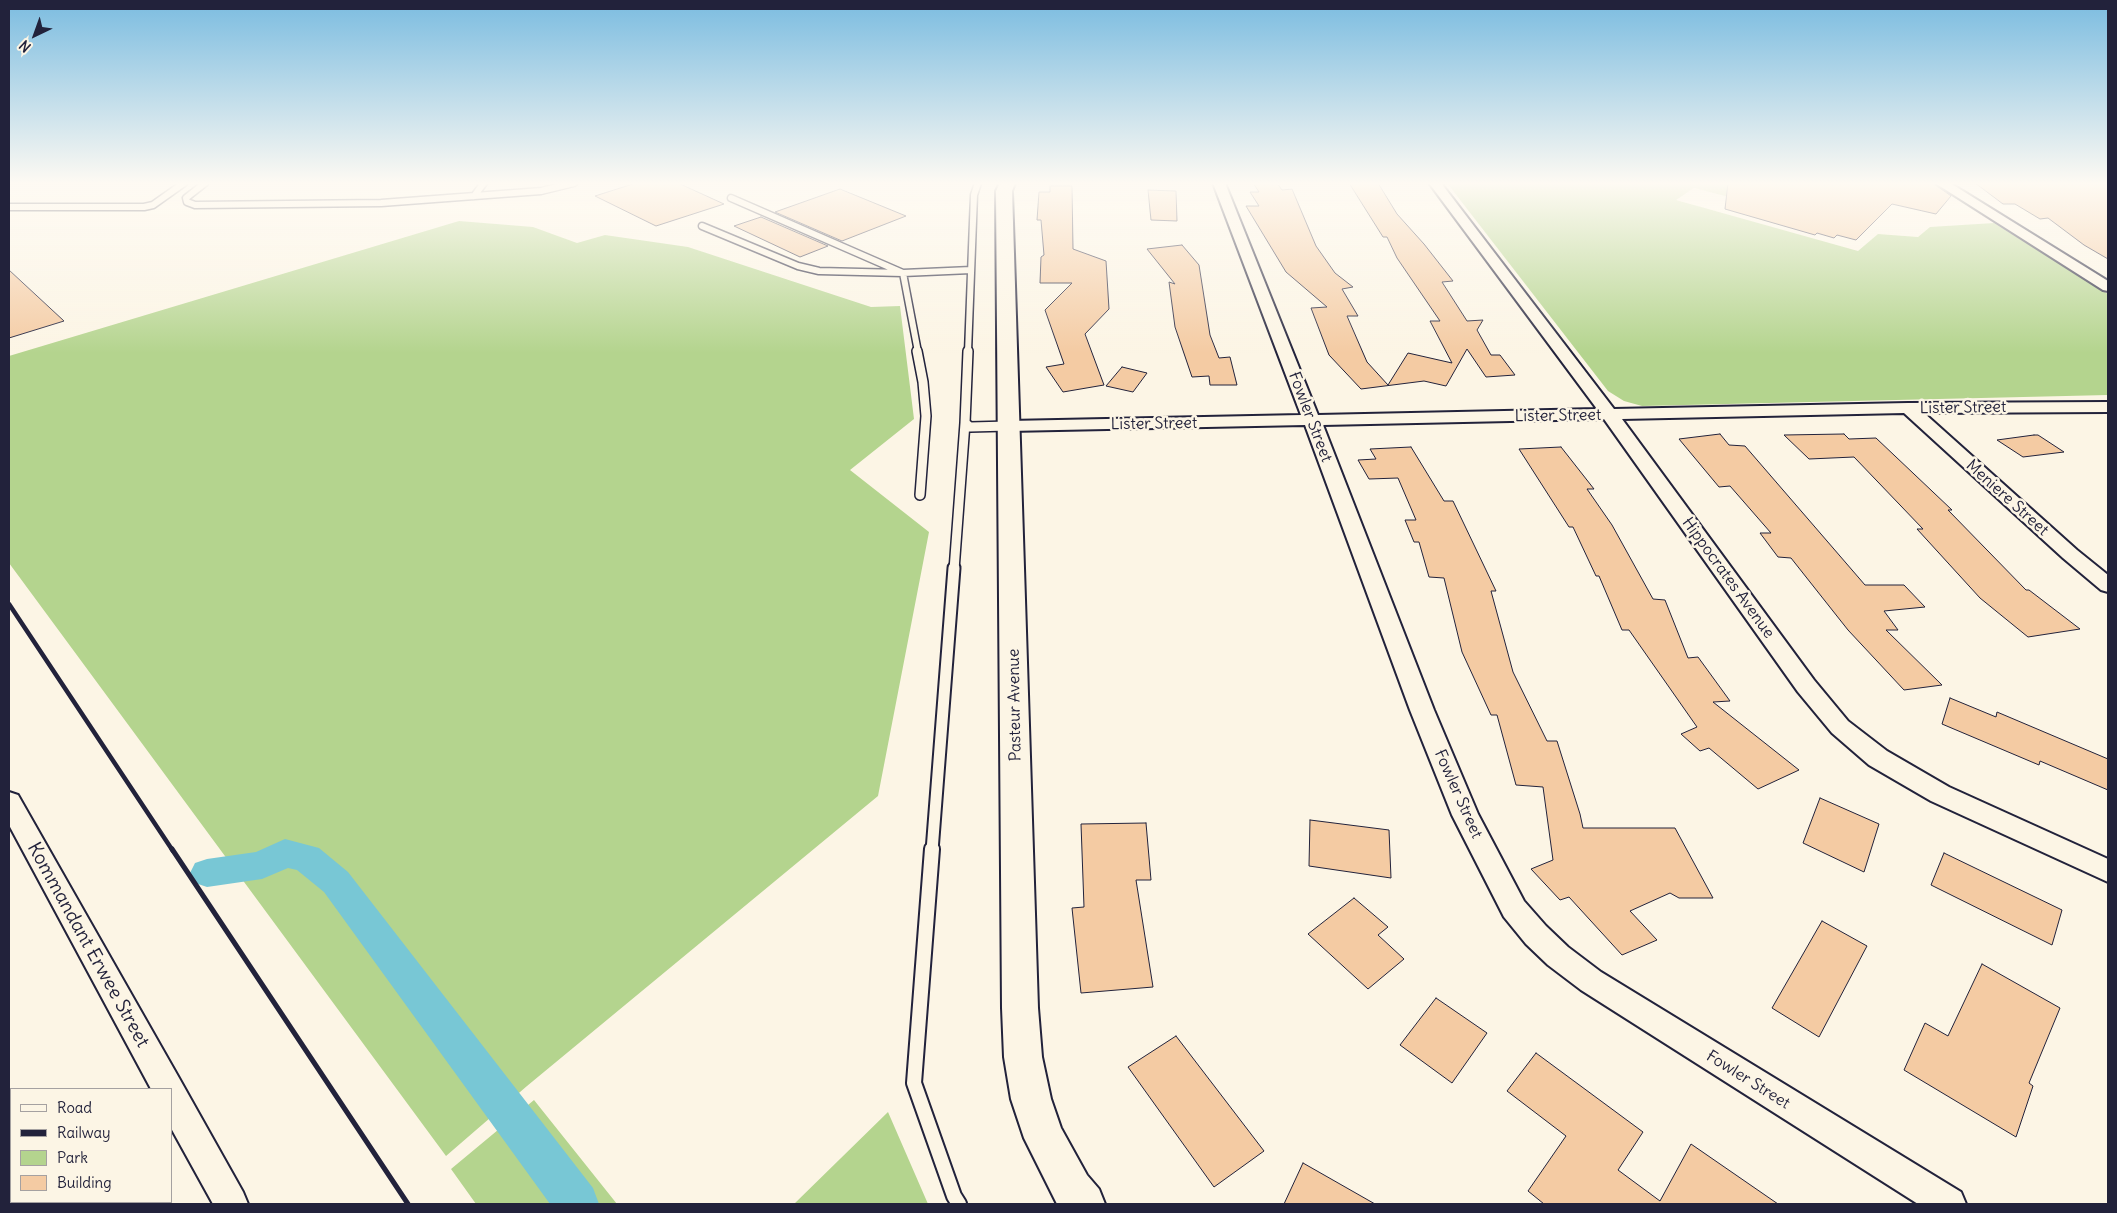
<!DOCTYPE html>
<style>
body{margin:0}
#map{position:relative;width:2117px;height:1213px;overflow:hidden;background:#fcf5e5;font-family:Delius,sans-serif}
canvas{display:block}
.frame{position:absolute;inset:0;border:10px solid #22223b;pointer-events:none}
.legend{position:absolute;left:10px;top:1088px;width:162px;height:115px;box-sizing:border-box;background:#fcf5e5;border:1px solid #a5a1a1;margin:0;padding:6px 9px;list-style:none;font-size:15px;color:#22223b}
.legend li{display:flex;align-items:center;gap:10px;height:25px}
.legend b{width:25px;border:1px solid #a5a1a1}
.north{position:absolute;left:10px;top:10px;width:50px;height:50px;-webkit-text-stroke:4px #fcf5e5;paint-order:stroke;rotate:222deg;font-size:14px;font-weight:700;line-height:20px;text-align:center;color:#22223b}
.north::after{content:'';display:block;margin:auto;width:18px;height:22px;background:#22223b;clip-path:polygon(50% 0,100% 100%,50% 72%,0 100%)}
</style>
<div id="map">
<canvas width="2117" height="1213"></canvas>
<div class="frame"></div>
<ul class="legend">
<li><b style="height:6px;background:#fcf5e5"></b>Road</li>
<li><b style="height:6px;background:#22223b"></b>Railway</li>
<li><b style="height:14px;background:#b4d48e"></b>Park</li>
<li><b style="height:14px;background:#f4cba3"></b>Building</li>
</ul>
<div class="north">N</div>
</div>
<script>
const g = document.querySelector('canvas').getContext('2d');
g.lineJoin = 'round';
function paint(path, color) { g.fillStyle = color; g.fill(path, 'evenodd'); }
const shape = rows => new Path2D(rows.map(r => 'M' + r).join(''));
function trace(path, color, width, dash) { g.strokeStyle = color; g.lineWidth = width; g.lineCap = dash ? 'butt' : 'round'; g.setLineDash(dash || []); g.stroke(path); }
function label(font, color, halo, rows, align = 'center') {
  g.font = font + ' Delius,sans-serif'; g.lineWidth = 5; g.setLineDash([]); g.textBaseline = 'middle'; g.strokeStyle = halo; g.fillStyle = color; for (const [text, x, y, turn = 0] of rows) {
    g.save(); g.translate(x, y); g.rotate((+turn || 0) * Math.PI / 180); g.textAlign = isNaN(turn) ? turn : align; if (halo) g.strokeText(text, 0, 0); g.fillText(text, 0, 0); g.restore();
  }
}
const green = shape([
 [1447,183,1753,183,1760,205,1694,188,1676,200,1858,251,1878,234,1918,237,1930,227,1994,223,2108,294,2108,395,1642,406,1624,401,1608,391],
 [459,221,533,227,577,243,605,235,688,247,871,307,900,306,914,419,850,470,929,532,878,796,527,1086,446,1156,9,563,9,356],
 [534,1100,617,1204,476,1204,451,1169],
 [888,1112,928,1204,794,1204]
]);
const canal = shape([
 [285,839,319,848,348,872,593,1188,599,1204,550,1204,324,892,297,870,288,868,262,879,207,887,195,883,190,873,195,863,207,859,256,852,285,839]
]);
const building = shape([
 [636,183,678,183,724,204,656,226,595,196,636,183],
 [1253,183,1277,183,1282,190,1292,189,1316,246,1335,273,1353,287,1342,289,1358,316,1347,316,1367,362,1388,385,1408,353,1452,363,1430,321,1440,321,1397,258,1387,237,1383,237,1349,183,1378,183,1397,214,1424,244,1453,281,1442,282,1467,321,1483,320,1477,330,1491,355,1500,355,1515,375,1486,377,1467,349,1446,386,1424,381,1361,389,1329,355,1311,308,1327,307,1286,272,1246,206,1259,206,1250,192,1259,192,1253,183],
 [1728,183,1933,183,1951,196,1936,214,1892,204,1856,240,1837,235,1834,238,1817,233,1815,235,1725,209,1728,183],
 [1975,183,2108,183,2108,259,2084,245,2048,218,2040,219,2015,204,2003,204,1975,183],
 [1050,186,1072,186,1073,249,1106,261,1109,309,1085,334,1104,385,1063,392,1046,367,1064,364,1045,310,1072,283,1040,283,1041,257,1044,255,1041,220,1037,220,1039,192,1050,192,1050,186],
 [840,189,906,216,842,241,775,212,840,189],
 [1148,190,1176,191,1177,221,1151,220,1148,190],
 [761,217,828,246,800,257,734,226,761,217],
 [1182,245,1199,265,1210,335,1219,358,1230,357,1237,385,1210,385,1209,376,1192,377,1175,327,1169,282,1175,284,1147,249,1182,245],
 [9,270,64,321,9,338,9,270],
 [1122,367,1147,373,1133,392,1106,386,1122,367],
 [1720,434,1729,445,1745,446,1865,585,1904,585,1925,607,1884,611,1898,630,1886,630,1942,685,1904,690,1848,630,1791,558,1778,557,1760,533,1771,533,1730,486,1719,487,1679,439,1720,434],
 [1844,434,1849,439,1876,438,1952,510,1948,510,2026,590,2029,590,2080,629,2028,637,1980,598,1917,529,1923,529,1854,457,1809,459,1784,435,1844,434],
 [2034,435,2038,435,2064,452,2023,457,1997,440,2034,435],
 [1411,447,1444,501,1453,501,1496,591,1491,591,1513,672,1547,741,1557,741,1580,814,1583,828,1675,828,1713,898,1679,898,1670,893,1630,911,1657,940,1622,955,1569,897,1560,900,1531,869,1553,860,1543,787,1516,785,1497,715,1491,715,1462,652,1444,578,1429,577,1419,542,1414,542,1405,520,1416,520,1398,478,1369,479,1358,460,1376,459,1370,449,1411,447],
 [1561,447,1594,489,1587,489,1612,525,1653,599,1665,600,1688,658,1698,657,1730,701,1713,702,1799,770,1758,789,1709,748,1700,751,1681,734,1697,727,1629,630,1622,630,1599,576,1596,576,1573,527,1569,527,1519,449,1561,447],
 [1950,698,1996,717,1997,712,2108,759,2108,790,2040,761,2039,765,1942,724,1950,698],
 [1820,798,1879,824,1864,872,1803,843,1820,798],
 [1310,820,1389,830,1391,878,1309,866,1310,820],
 [1146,823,1151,880,1136,880,1153,987,1081,993,1072,908,1084,907,1081,824,1146,823],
 [1944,853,2062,910,2052,945,1931,885,1944,853],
 [1354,898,1388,927,1378,935,1404,959,1368,989,1308,934,1354,898],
 [1822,921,1867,946,1819,1037,1772,1008,1822,921],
 [1982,964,2060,1008,2029,1083,2033,1086,2016,1137,1904,1070,1925,1023,1948,1036,1982,964],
 [1436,998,1487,1033,1452,1083,1400,1045,1436,998],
 [1176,1036,1264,1151,1214,1187,1128,1067,1176,1036],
 [1536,1053,1643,1132,1618,1170,1660,1201,1691,1144,1778,1204,1544,1204,1528,1191,1566,1136,1507,1091,1536,1053],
 [1303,1163,1375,1204,1284,1204,1303,1163]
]);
const serviceFar3 = shape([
 [205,183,186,198,187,202,195,205,381,203,541,191,574,183],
 [474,196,484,183],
 [9,207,144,207,153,205,184,183],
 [702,226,798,266,819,271,903,273,731,198],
 [918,352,903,273,971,270],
 [968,352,974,195,978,183]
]);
const serviceFar2 = shape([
 [917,351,923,382,926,416,920,495],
 [968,351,965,423,970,427,1009,426],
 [954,570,965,423]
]);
const serviceFar1 = shape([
 [932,851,954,568]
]);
const service = shape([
 [932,849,914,1083,954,1196,959,1204]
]);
const minor = shape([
 [1213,183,1225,183,1318,415,1597,409,1429,183,1441,183,1614,409,1908,403,2108,402,2108,412,1924,413,2077,550,2108,575,2108,592,2101,590,2063,558,1904,413,1622,419,1814,680,1848,721,1887,751,1949,787,2108,859,2108,882,1931,801,1869,765,1832,733,1798,692,1604,419,1323,425,1434,710,1478,814,1524,901,1546,926,1568,947,1601,972,1961,1192,1966,1204,1918,1204,1581,990,1548,965,1526,944,1504,917,1452,815,1410,710,1305,425,1009,431,1003,430,1000,426,1003,422,1009,421,1301,415,1213,183],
 [1935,183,1950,183,2108,281,2108,291,2103,290,1935,183],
 [9,792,18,795,179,1078,243,1192,248,1204,213,1204,171,1128,171,1089,151,1089,9,825,9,792]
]);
const tertiary = shape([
 [1000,183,1015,183,1012,191,1038,1008,1042,1057,1051,1099,1061,1128,1087,1175,1099,1189,1105,1204,1057,1204,1024,1138,1011,1099,1004,1057,1002,1008,996,191,1000,183]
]);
const railFar1 = shape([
 [9,604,173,851]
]);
const rail = shape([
 [172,849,408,1204]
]);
const streetNames = [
 ["Lister Street",1963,408,-1],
 ["Lister Street",1558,416,-1],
 ["Fowler Street",1310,417,69],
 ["Lister Street",1154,424,-1],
 ["Meniere Street",2007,498,42],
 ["Hippocrates Avenue",1728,578,54],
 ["Pasteur Avenue",1015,705,-91],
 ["Fowler Street",1458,794,66],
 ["Fowler Street",1748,1080,32]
];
const nearStreetnames = [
 ["Kommandant Erwee Street",88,945,61]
];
paint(green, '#b4d48e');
paint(canal, '#78c7d5');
paint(building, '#f4cba3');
trace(building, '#22223b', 1);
trace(serviceFar3, '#22223b', 9);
trace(serviceFar2, '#22223b', 12);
trace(serviceFar1, '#22223b', 15);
trace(service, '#22223b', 18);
trace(minor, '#22223b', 4);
trace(tertiary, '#22223b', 4);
trace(serviceFar3, '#fcf5e5', 6);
trace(serviceFar2, '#fcf5e5', 9);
trace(serviceFar1, '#fcf5e5', 11);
trace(service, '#fcf5e5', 14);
paint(minor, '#fcf5e5');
paint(tertiary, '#fcf5e5');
trace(railFar1, '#22223b', 4.5);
trace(rail, '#22223b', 5);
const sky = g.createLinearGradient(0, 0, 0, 353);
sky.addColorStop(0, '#7bbce0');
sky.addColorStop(0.52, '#fefaf3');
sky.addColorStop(1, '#fefaf300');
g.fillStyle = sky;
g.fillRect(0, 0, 2117, 353);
label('16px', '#22223b', '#fcf5e5', streetNames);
label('19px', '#22223b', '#fcf5e5', nearStreetnames);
</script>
